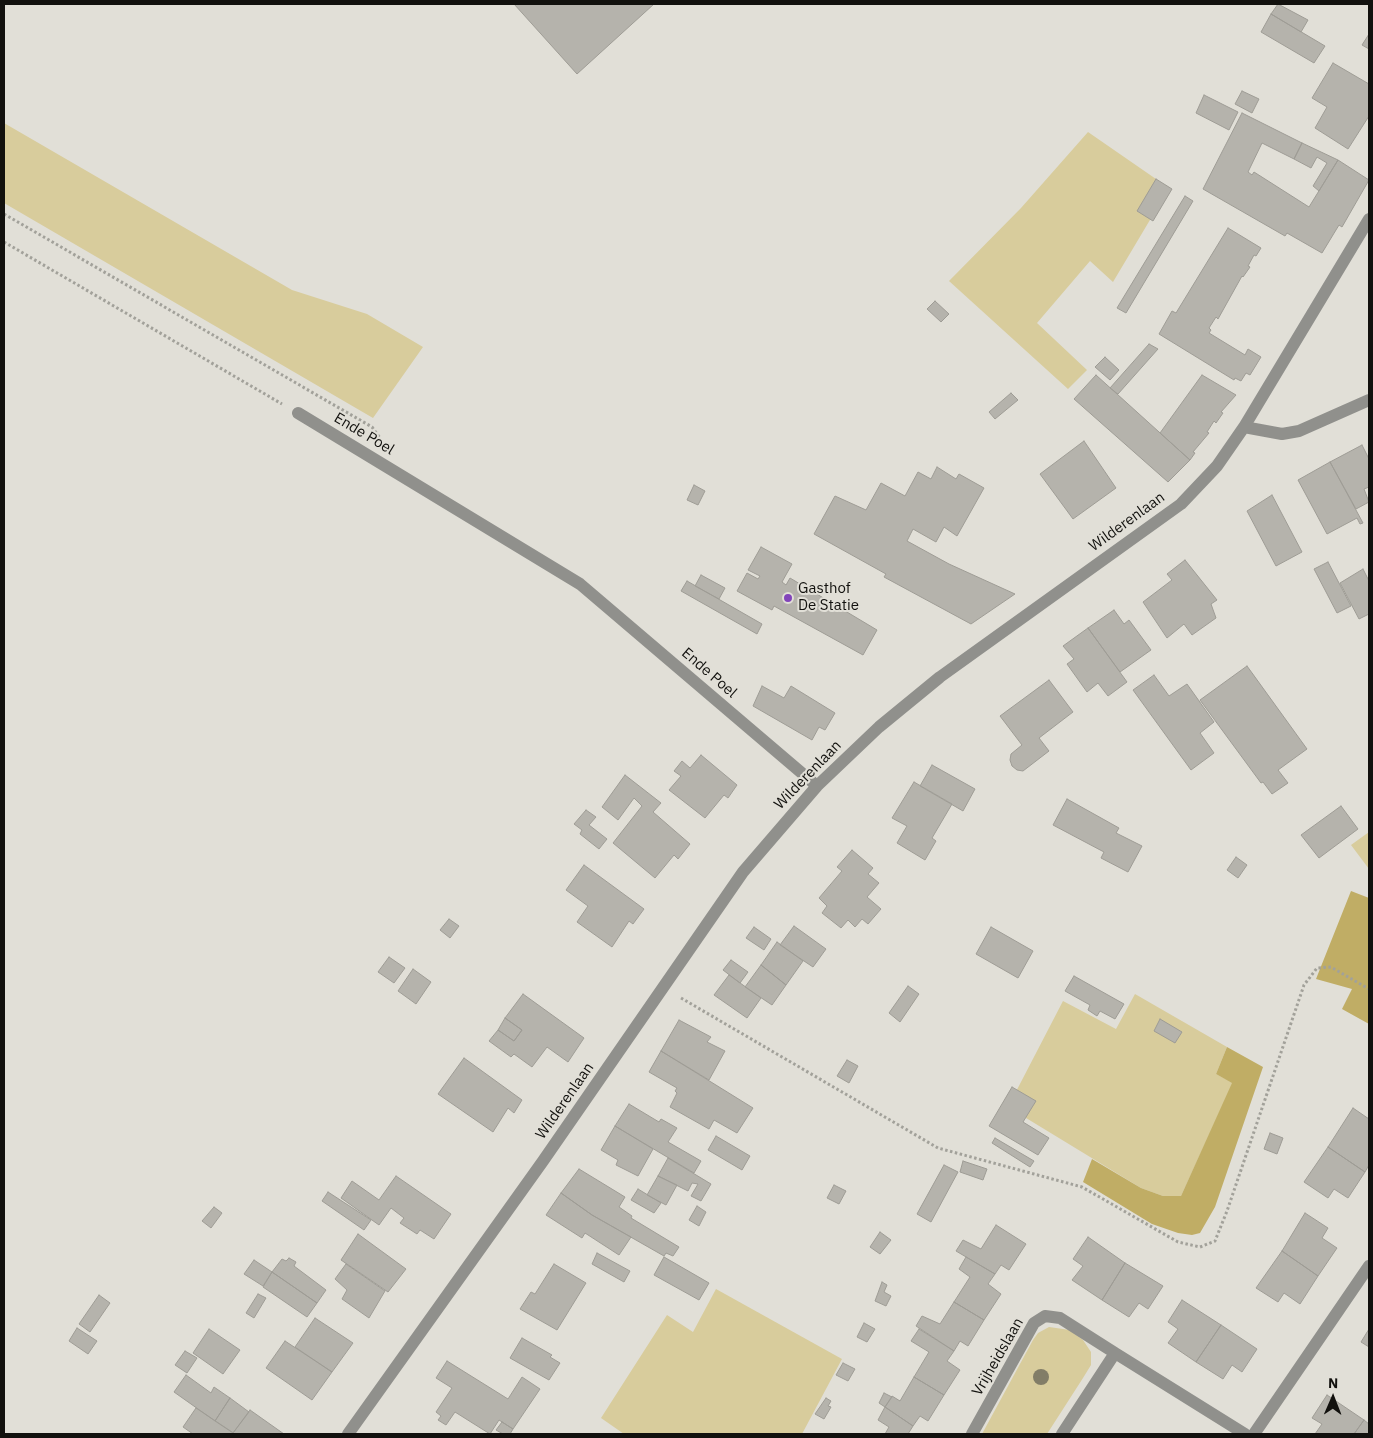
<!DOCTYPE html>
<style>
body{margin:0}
#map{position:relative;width:1373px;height:1438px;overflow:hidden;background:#e1dfd7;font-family:"IBM Plex Sans",sans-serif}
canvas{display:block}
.frame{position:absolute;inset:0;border:5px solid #12110e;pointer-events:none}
.north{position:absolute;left:1308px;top:1373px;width:50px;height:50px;-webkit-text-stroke:4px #e1dfd7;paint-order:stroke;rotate:1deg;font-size:14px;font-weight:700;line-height:20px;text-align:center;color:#12110e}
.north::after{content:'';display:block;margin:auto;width:18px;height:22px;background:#12110e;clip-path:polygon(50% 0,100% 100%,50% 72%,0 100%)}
</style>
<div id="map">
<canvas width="1373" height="1438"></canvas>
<div class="frame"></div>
<div class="north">N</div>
</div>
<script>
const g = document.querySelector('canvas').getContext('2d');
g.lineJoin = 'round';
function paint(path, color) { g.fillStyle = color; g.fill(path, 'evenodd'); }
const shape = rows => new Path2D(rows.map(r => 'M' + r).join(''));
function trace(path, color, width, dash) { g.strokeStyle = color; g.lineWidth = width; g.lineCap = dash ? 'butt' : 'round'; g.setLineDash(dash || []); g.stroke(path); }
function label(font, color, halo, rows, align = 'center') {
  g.font = font + ' "IBM Plex Sans",sans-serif'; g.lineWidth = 4; g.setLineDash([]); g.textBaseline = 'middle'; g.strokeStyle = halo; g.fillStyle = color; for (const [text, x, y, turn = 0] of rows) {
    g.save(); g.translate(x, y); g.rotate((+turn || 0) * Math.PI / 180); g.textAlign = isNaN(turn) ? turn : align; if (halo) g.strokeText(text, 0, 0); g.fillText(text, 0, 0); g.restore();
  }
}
const green = shape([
 [4,123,292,290,367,314,423,347,373,418,4,203],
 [1088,132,1169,188,1113,282,1090,261,1037,323,1087,370,1068,389,949,281,1021,208],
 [1369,832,1369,869,1351,845],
 [1135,994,1227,1047,1216,1074,1233,1083,1181,1196,1163,1196,1141,1188,1008,1107,1063,1001,1116,1029],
 [716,1289,842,1359,802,1434,624,1434,601,1418,667,1315,693,1332],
 [1049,1327,1070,1330,1083,1340,1091,1352,1091,1365,1083,1378,1047,1434,982,1434,1033,1340,1038,1333]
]);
const forest = shape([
 [1351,891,1369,898,1369,1024,1342,1009,1352,989,1316,979],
 [1227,1047,1263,1067,1215,1207,1200,1233,1192,1235,1178,1233,1152,1224,1083,1182,1092,1159,1141,1188,1163,1196,1181,1196,1232,1083,1216,1074]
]);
const building = shape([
 [514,4,654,4,577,74,514,4],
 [1278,4,1308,20,1301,32,1271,14,1278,4],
 [1271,14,1325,46,1314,63,1261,32,1271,14],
 [1369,34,1369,49,1362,45,1369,34],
 [1333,63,1369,84,1369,116,1348,149,1315,128,1327,107,1312,98,1333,63],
 [1242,91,1259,99,1252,113,1235,104,1242,91],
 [1204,95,1238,112,1229,130,1196,113,1204,95],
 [1242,113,1302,143,1294,159,1262,143,1248,172,1252,175,1254,172,1309,207,1338,160,1369,180,1342,227,1339,225,1322,253,1287,233,1285,236,1203,189,1242,113],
 [1302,143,1338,160,1319,191,1313,186,1327,163,1317,157,1311,168,1294,159,1302,143],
 [1156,179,1172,189,1153,221,1137,211,1156,179],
 [1185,196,1193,201,1126,313,1117,308,1185,196],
 [1228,228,1261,248,1256,256,1254,255,1248,266,1250,267,1243,277,1242,276,1218,319,1216,317,1209,328,1211,330,1209,333,1245,355,1248,349,1261,357,1250,375,1246,373,1241,381,1235,378,1234,380,1159,334,1172,311,1176,313,1228,228],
 [935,301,949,314,941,322,927,309,935,301],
 [1149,344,1158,349,1118,394,1110,388,1149,344],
 [1105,357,1119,370,1110,380,1095,367,1105,357],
 [1096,375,1190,460,1168,482,1074,399,1096,375],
 [1202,375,1236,395,1221,412,1223,413,1216,423,1214,421,1207,432,1209,433,1193,452,1195,453,1190,460,1160,433,1202,375],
 [1011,393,1018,400,995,419,989,412,1011,393],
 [1084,441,1116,488,1073,519,1040,474,1084,441],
 [1362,445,1369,459,1369,487,1364,489,1369,502,1356,509,1330,462,1362,445],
 [1330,462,1363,523,1360,524,1357,518,1327,534,1298,480,1330,462],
 [937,467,956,479,959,474,984,488,957,536,944,527,936,542,913,529,907,541,949,564,1015,594,971,624,884,577,886,574,814,534,835,496,866,510,881,483,905,496,918,472,931,479,937,467],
 [694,485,705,491,698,505,687,500,694,485],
 [1272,495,1302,552,1276,566,1247,511,1272,495],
 [761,547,792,564,782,582,786,585,790,578,877,630,863,655,774,606,772,610,737,591,747,573,758,579,760,576,748,570,761,547],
 [1185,560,1217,600,1211,604,1216,618,1192,635,1184,624,1167,638,1143,602,1172,580,1167,574,1185,560],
 [1328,562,1351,606,1337,613,1314,569,1328,562],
 [1363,569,1369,581,1369,614,1359,619,1340,583,1363,569],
 [701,575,725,588,719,599,695,586,701,575],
 [687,581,762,624,757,634,681,591,687,581],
 [1114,610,1124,624,1129,620,1151,650,1120,672,1088,628,1114,610],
 [1088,628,1127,682,1108,696,1098,683,1087,692,1067,664,1074,659,1063,646,1088,628],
 [1247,666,1307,749,1278,770,1288,783,1272,794,1263,782,1261,783,1200,700,1247,666],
 [1154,675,1169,696,1187,684,1214,722,1200,733,1214,753,1191,770,1133,690,1154,675],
 [1049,680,1073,712,1039,738,1049,751,1023,771,1017,770,1012,766,1010,760,1011,754,1022,745,1000,716,1049,680],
 [762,686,784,698,791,686,835,713,825,730,819,727,812,740,753,706,762,686],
 [701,755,737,785,728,798,724,795,705,818,669,790,681,776,674,771,682,761,690,768,701,755],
 [932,765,975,789,963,811,920,786,932,765],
 [625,775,661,803,653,812,690,844,678,859,674,855,655,878,613,843,642,806,634,798,618,820,602,807,625,775],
 [914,782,952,804,932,838,936,841,925,860,897,843,907,826,892,818,914,782],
 [1067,799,1119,828,1116,833,1142,846,1128,872,1101,858,1104,852,1053,825,1067,799],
 [1341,806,1358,829,1319,858,1301,835,1341,806],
 [586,810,596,817,589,825,607,839,599,849,580,834,582,830,574,824,586,810],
 [852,850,873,868,868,874,879,883,867,897,881,909,868,924,862,919,855,927,848,920,841,928,822,913,827,906,819,898,842,871,837,867,852,850],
 [1236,857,1247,865,1238,878,1227,870,1236,857],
 [584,865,644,909,633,924,629,921,612,947,577,922,588,906,566,890,584,865],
 [449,919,459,926,450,938,440,930,449,919],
 [794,926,826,949,813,967,780,945,794,926],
 [754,927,771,939,764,950,746,938,754,927],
 [991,927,1033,951,1018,978,976,954,991,927],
 [777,942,803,961,786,985,761,965,777,942],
 [389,957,405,968,394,983,378,972,389,957],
 [731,960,748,972,740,983,723,970,731,960],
 [761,965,786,985,772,1005,745,987,761,965],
 [413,969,431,982,416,1004,398,991,413,969],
 [729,975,761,998,747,1018,714,995,729,975],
 [1074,976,1124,1004,1115,1019,1100,1011,1097,1016,1088,1010,1090,1005,1065,991,1074,976],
 [908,986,919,994,900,1022,889,1013,908,986],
 [523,994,584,1038,568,1062,547,1047,532,1067,514,1054,511,1057,489,1041,498,1030,514,1041,522,1030,505,1018,523,994],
 [505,1018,522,1030,514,1041,498,1030,505,1018],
 [1160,1019,1182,1032,1175,1043,1154,1031,1160,1019],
 [679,1020,711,1037,707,1042,725,1051,709,1080,661,1051,679,1020],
 [661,1051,753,1108,737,1133,714,1120,709,1129,670,1107,677,1093,675,1091,677,1088,649,1072,661,1051],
 [464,1058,522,1100,514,1113,508,1108,493,1132,438,1094,464,1058],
 [847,1060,858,1066,849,1083,837,1076,847,1060],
 [1012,1087,1036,1101,1023,1122,1049,1138,1038,1155,989,1126,1012,1087],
 [629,1104,659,1122,661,1119,677,1128,668,1142,701,1161,694,1173,615,1126,629,1104],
 [1353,1108,1369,1119,1369,1165,1365,1172,1328,1147,1353,1108],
 [615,1126,653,1149,638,1176,616,1165,618,1160,601,1150,615,1126],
 [1270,1133,1283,1138,1277,1154,1264,1149,1270,1133],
 [716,1136,750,1156,742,1170,708,1150,716,1136],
 [995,1138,1034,1161,1030,1167,992,1143,995,1138],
 [1328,1147,1365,1172,1348,1198,1334,1189,1328,1198,1304,1182,1328,1147],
 [668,1158,711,1184,701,1201,691,1196,698,1184,692,1183,688,1191,658,1176,668,1158],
 [963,1161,987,1169,983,1180,960,1172,963,1161],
 [944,1165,958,1172,931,1222,917,1214,944,1165],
 [579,1169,625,1197,619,1207,632,1216,631,1218,679,1247,673,1256,666,1253,664,1256,592,1215,561,1193,579,1169],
 [396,1176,451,1214,434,1239,420,1230,417,1234,400,1223,404,1218,391,1208,379,1225,341,1198,352,1181,379,1200,396,1176],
 [658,1176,677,1185,666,1205,647,1195,658,1176],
 [834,1185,846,1191,839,1204,827,1198,834,1185],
 [638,1189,661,1203,654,1213,631,1200,638,1189],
 [328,1192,371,1220,364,1230,322,1201,328,1192],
 [561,1193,592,1215,631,1237,619,1255,585,1233,582,1238,546,1215,561,1193],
 [697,1206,706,1212,699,1226,689,1220,697,1206],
 [214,1207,222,1213,211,1228,202,1221,214,1207],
 [1305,1213,1328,1228,1322,1238,1337,1248,1318,1276,1282,1251,1305,1213],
 [996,1225,1026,1244,1009,1270,1001,1265,995,1274,956,1251,963,1240,981,1249,996,1225],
 [880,1232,891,1240,880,1254,870,1247,880,1232],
 [358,1234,406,1269,388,1292,341,1260,358,1234],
 [1088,1237,1125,1263,1102,1300,1072,1280,1083,1266,1073,1259,1088,1237],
 [1282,1251,1318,1276,1300,1304,1284,1293,1278,1302,1256,1288,1282,1251],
 [597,1253,630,1271,624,1282,592,1264,597,1253],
 [664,1257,709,1283,699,1300,654,1275,664,1257],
 [966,1257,995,1274,988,1284,1001,1294,984,1320,954,1302,970,1277,959,1269,966,1257],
 [289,1258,296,1262,294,1266,326,1290,317,1303,272,1272,282,1259,286,1261,289,1258],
 [254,1260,272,1272,263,1286,244,1274,254,1260],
 [1125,1263,1163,1286,1148,1309,1139,1303,1129,1317,1102,1300,1125,1263],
 [346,1264,385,1291,369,1318,342,1299,347,1290,335,1279,346,1264],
 [554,1264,586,1283,557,1330,520,1309,531,1292,535,1294,554,1264],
 [272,1272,317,1303,307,1317,263,1287,272,1272],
 [882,1282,887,1285,884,1292,891,1296,886,1306,875,1301,882,1282],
 [258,1294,266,1298,254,1318,246,1313,258,1294],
 [99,1295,110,1303,90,1332,79,1324,99,1295],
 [1182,1300,1221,1325,1196,1362,1168,1343,1178,1329,1168,1322,1182,1300],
 [954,1302,984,1320,968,1346,960,1341,954,1351,916,1326,922,1316,940,1324,954,1302],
 [315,1318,353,1343,332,1372,295,1347,315,1318],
 [864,1323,875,1329,867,1342,857,1337,864,1323],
 [1221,1325,1257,1349,1242,1372,1232,1365,1223,1379,1196,1362,1221,1325],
 [77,1328,97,1341,88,1354,69,1341,77,1328],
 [209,1329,240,1350,223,1374,193,1353,209,1329],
 [919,1329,954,1351,947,1361,960,1370,944,1395,914,1377,929,1352,911,1341,919,1329],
 [1369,1329,1369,1347,1361,1342,1369,1329],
 [522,1338,552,1355,550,1357,560,1363,549,1380,510,1358,522,1338],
 [285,1341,332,1372,312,1400,266,1368,285,1341],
 [185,1351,197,1358,187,1373,175,1365,185,1351],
 [447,1361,508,1399,522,1377,540,1389,513,1429,499,1420,490,1434,455,1412,446,1425,438,1420,441,1416,436,1412,452,1388,436,1378,447,1361],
 [843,1363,855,1369,848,1381,836,1375,843,1363],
 [186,1375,211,1393,214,1387,230,1398,215,1421,174,1392,186,1375],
 [914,1377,944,1395,928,1421,920,1416,913,1426,885,1407,892,1396,900,1401,914,1377],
 [884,1393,892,1397,885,1407,879,1403,884,1393],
 [1327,1395,1364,1420,1354,1434,1315,1434,1322,1424,1312,1418,1327,1395],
 [230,1398,249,1412,233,1433,215,1421,230,1398],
 [826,1398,831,1401,828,1406,831,1407,824,1419,815,1414,826,1398],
 [885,1407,913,1426,908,1434,885,1434,889,1427,878,1420,885,1407],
 [196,1408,235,1434,193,1434,183,1427,196,1408],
 [250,1410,284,1434,235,1434,233,1433,250,1410],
 [1364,1420,1369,1424,1369,1434,1354,1434,1364,1420],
 [502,1422,513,1429,510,1434,503,1434,496,1430,502,1422]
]);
const path = shape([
 [4,214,372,427,380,438],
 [4,242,282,404],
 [681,998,938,1148,1082,1187,1178,1242,1200,1247,1215,1241,1227,1211,1304,985,1317,968,1331,967,1369,989]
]);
const minor = shape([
 [298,413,580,584,817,786],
 [1244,427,1282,434,1299,431,1369,400],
 [348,1434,543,1161,743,872,817,786,879,727,940,677,1181,504,1217,466,1244,427,1369,219],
 [972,1434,1034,1323,1045,1316,1060,1318,1115,1353],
 [1062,1434,1115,1353,1245,1434],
 [1254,1434,1369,1266]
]);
const trees = [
 [1041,1377]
];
const markers = [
 [788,598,5,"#8244ba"]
];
const streetNames = [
 ["Ende Poel",364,434,31],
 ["Wilderenlaan",1127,522,-36],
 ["Ende Poel",709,673,41],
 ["Wilderenlaan",808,775,-46],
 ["Wilderenlaan",565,1101,-55],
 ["Vrijheidslaan",998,1357,-60]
];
const poiNames = [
 ["Gasthof",798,589],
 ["De Statie",798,606]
];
paint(green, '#d8cc9c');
paint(forest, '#c0ad65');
paint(building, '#b5b3ac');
trace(building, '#9e9c95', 1);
trace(path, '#a2a19a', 3, [2.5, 2.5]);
trace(minor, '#90908c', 12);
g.fillStyle = '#827d67';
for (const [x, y] of trees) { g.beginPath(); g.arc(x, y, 8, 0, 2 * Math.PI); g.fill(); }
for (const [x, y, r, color] of markers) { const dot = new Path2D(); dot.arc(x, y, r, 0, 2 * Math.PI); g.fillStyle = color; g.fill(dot); trace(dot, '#e1dfd7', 2); }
label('15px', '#12110e', '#e1dfd7', streetNames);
label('15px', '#12110e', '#e1dfd7', poiNames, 'left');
</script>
